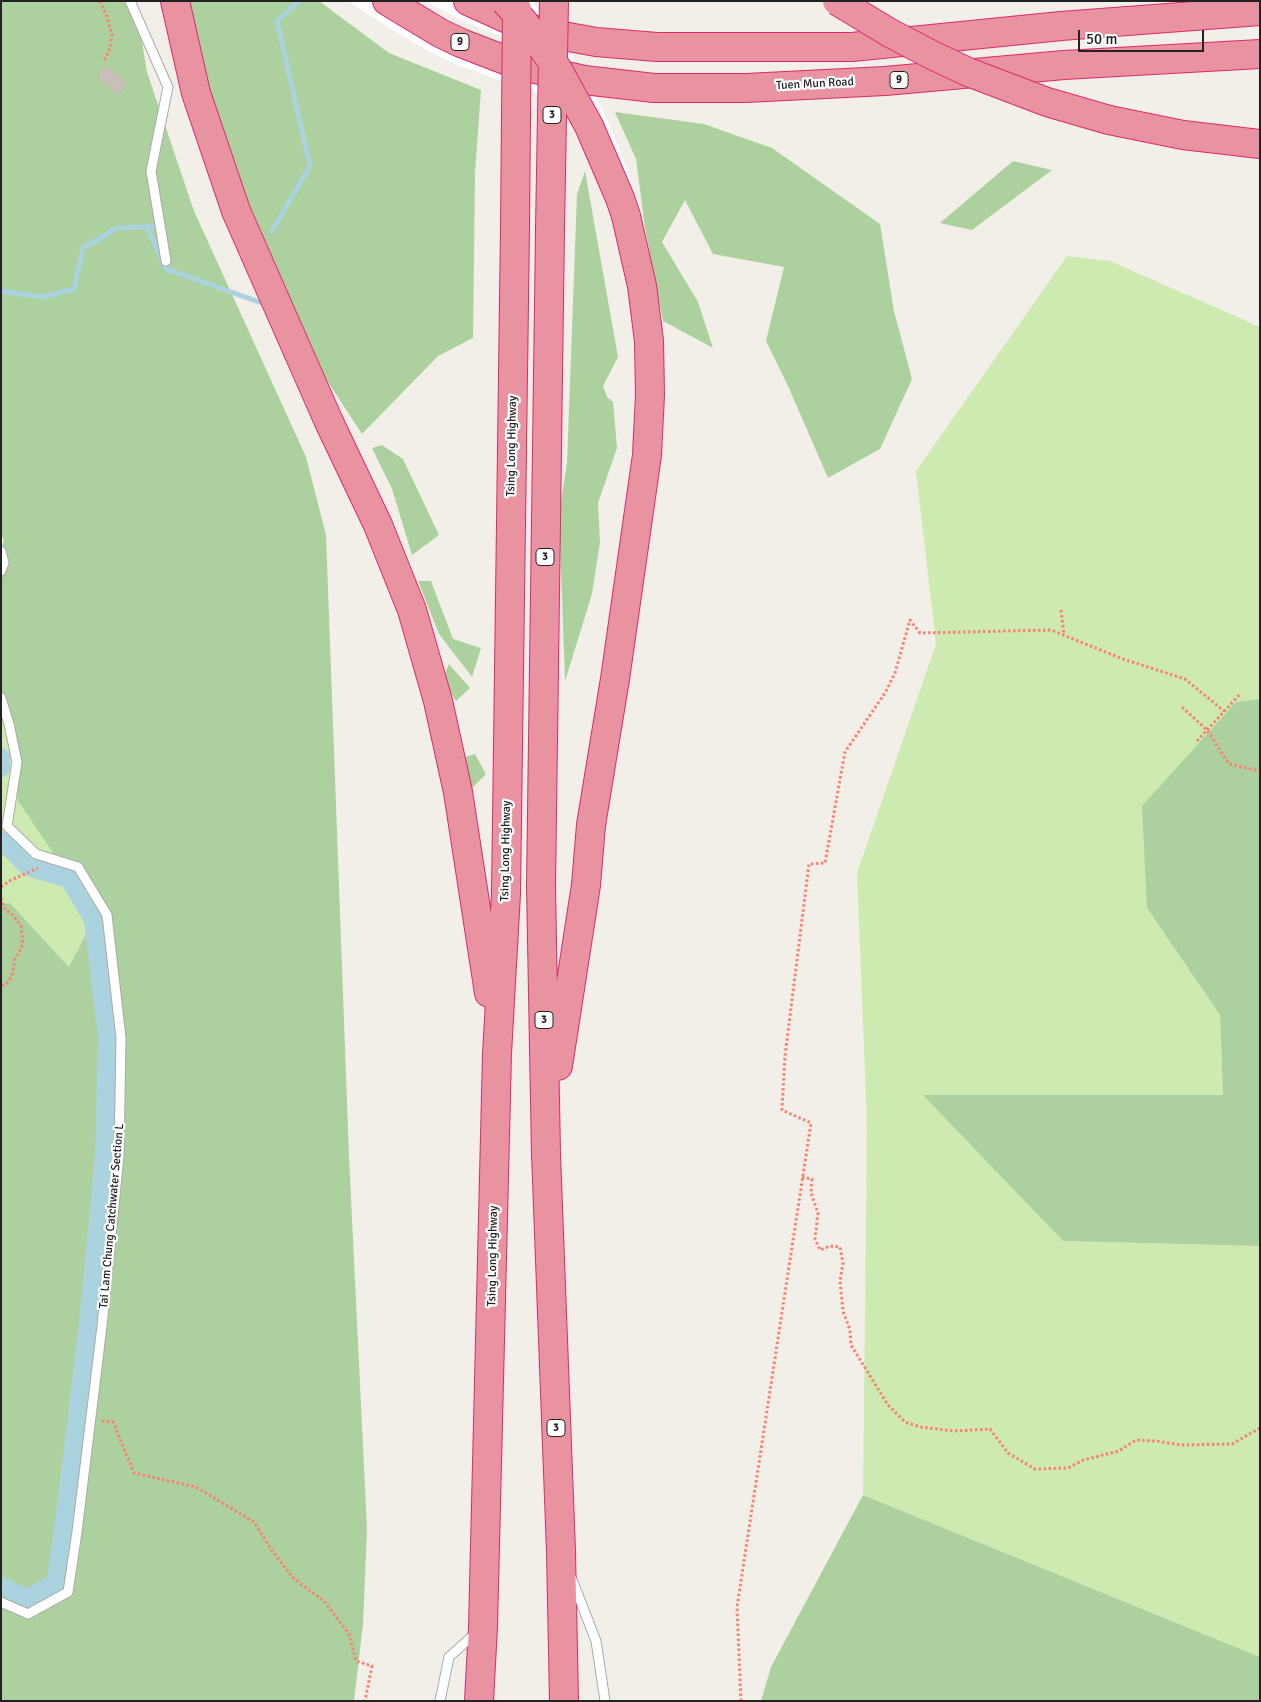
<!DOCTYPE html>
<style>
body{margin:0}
#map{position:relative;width:1261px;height:1702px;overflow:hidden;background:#f2efe9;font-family:Signika,sans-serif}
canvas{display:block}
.frame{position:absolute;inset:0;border:2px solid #222;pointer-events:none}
.scale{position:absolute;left:1078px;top:30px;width:126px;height:22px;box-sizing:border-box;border:2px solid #222;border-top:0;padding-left:6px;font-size:15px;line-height:18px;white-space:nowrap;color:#222;-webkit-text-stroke:4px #fff;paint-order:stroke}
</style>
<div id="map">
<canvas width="1261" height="1702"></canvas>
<div class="frame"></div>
<div class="scale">50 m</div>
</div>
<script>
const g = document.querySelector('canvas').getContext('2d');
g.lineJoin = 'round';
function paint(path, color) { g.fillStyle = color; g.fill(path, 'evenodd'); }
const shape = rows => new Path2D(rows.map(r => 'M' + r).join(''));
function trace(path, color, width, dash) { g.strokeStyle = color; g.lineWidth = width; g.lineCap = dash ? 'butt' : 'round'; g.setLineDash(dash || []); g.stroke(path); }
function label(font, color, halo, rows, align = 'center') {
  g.font = font + ' Signika,sans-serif'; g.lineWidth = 4.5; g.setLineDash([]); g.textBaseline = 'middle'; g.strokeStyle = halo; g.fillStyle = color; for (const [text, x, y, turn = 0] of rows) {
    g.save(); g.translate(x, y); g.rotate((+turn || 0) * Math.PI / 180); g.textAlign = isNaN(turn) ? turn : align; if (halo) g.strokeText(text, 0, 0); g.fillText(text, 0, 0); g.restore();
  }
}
const grass = shape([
 [1067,256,1110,261,1260,327,1260,699,1236,702,1147,908,1220,1015,1223,1095,924,1095,1063,1241,1260,1246,1260,1657,863,1495,867,1127,857,873,936,644,916,471],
 [1,693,18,801,95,916,69,967,10,903,1,904]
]);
const forest = shape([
 [1,1,135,1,147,72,194,211,306,457,326,535,349,1156,367,1529,363,1624,354,1701,1,1701,1,904,10,903,69,967,95,916,18,801,1,693,1,551,4,540,1,535],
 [181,1,319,1,389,53,481,90,475,173,473,338,438,356,362,434,326,379,213,122],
 [615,112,704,124,772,148,880,224,894,311,912,379,880,449,828,478,788,386,766,341,784,267,713,254,685,200,662,242,698,302,713,348,663,321,645,228,636,159],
 [1013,161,1052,170,972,230,940,223],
 [585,171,618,357,603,386,607,397,613,402,617,448,598,503,600,542,592,594,565,681,559,514,567,463,577,194],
 [382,445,403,459,439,535,412,555,392,489,372,448],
 [418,581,431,581,453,639,481,648,472,677,439,634],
 [449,664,470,688,456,701,442,680],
 [1260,699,1260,1246,1063,1241,923,1095,1223,1095,1220,1015,1147,908,1142,806,1236,702],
 [475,754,486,774,471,789,466,771,465,757],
 [863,1495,1260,1657,1260,1701,761,1701,771,1667]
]);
const pier = shape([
 [348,1,413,1,467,30,519,50,528,46,469,24,425,1,531,1,539,10,544,11,543,16,574,58,606,117,624,161,641,211,613,220,598,172,579,131,540,65,538,93,512,85,452,63,430,52,391,29]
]);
const stream = shape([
 [147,227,166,269,262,303],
 [272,231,310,166,277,21,299,1],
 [1,291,42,297,74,289,83,248,117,228,160,226]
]);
const canal = shape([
 [1,757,1,768],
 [1,840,28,867,69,879,93,920,107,1038,104,1155,88,1324,63,1530,55,1583,27,1598,1,1586]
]);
const building = shape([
 [106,66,127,84,118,95,97,77,106,66]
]);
const path = shape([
 [100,1,107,17,112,35,109,52,104,60],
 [1061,610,1064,635],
 [1182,707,1207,730,1229,764,1260,771],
 [1197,741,1241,693],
 [1,887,11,880,38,868],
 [1,898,5,910,12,914,21,926,23,944,15,959,12,976,6,984,1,986],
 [802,1177,812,1179,811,1193,818,1213,815,1239,820,1250,830,1246,840,1247,843,1263,840,1281,843,1311,850,1330,851,1345,888,1405,905,1422,920,1427,954,1431,990,1429,1008,1453,1035,1469,1068,1468,1083,1460,1119,1451,1136,1440,1156,1441,1181,1445,1232,1444,1260,1428],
 [102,1421,113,1422,134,1473,196,1487,254,1522,273,1552,293,1578,324,1601,349,1634,356,1661,372,1666,365,1701],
 [741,1701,737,1607,811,1123,782,1110,785,1056,809,864,825,863,845,752,885,693,895,673,910,620,920,633,1051,630,1123,659,1185,679,1224,711]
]);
const service = shape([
 [130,1,168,87,151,171,166,261],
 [1,551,4,563,1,571],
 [1,698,9,724,17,762,7,826,36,854,78,867,107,915,121,1038,119,1156,102,1326,77,1532,68,1592,28,1614,1,1602],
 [571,1577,596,1641,605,1701],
 [440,1701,449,1657,477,1632]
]);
const motorway = shape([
 [175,1,196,93,236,211,329,422,378,525,412,610,438,701,458,792,489,993],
 [387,1,440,33,461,43,518,65,584,80,654,88,746,88,885,81,1064,65,1260,54],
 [468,1,521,25,541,32,596,42,657,47,852,47,1061,26,1260,11],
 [1109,120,1183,135,1260,144],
 [550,229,541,886,546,1154,561,1551,564,1701],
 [558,1066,586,885,591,825,615,679,647,455,650,395,649,341,642,286,626,216],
 [479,1701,483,1627,497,1054,506,894,515,227]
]);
const motorwayBridge = shape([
 [505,1,523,21,557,68,589,126,620,198,626,216],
 [837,1,890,33,932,55,968,72,1047,102,1109,120],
 [515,227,517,9],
 [550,229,554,1]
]);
const shields = [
 [460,42,18],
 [899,80,18],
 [552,115,18],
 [545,557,18],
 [544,1020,18],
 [556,1428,18]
];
const shieldNames = [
 ["9",460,42],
 ["9",899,80],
 ["3",552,115],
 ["3",545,557],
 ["3",544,1020],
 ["3",556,1428]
];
const streetNames = [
 ["Tuen Mun Road",815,84,-3],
 ["Tsing Long Highway",512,446,-89],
 ["Tsing Long Highway",506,851,-89],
 ["Tai Lam Chung Catchwater Section L",112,1216,-85],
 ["Tsing Long Highway",493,1256,-89]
];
paint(grass, '#cdebb0');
paint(forest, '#add19e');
paint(pier, '#fff');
trace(stream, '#aad3df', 5);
trace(canal, '#aad3df', 18);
paint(building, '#c7bfb8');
trace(building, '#c4b6ab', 1);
trace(service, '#a9a9a9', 11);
trace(motorway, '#dc2a67', 30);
trace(path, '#fa8072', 3, [2.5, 2.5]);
trace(service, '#fff', 9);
trace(motorway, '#e892a2', 28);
trace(motorwayBridge, '#dc2a67', 30, []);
trace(motorwayBridge, '#e892a2', 28);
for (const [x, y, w] of shields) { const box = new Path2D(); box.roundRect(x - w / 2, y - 8.5, w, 17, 4); g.fillStyle = '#fff'; g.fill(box); trace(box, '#222', 1); }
label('bold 11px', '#222', null, shieldNames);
label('12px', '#222', '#fff', streetNames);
</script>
